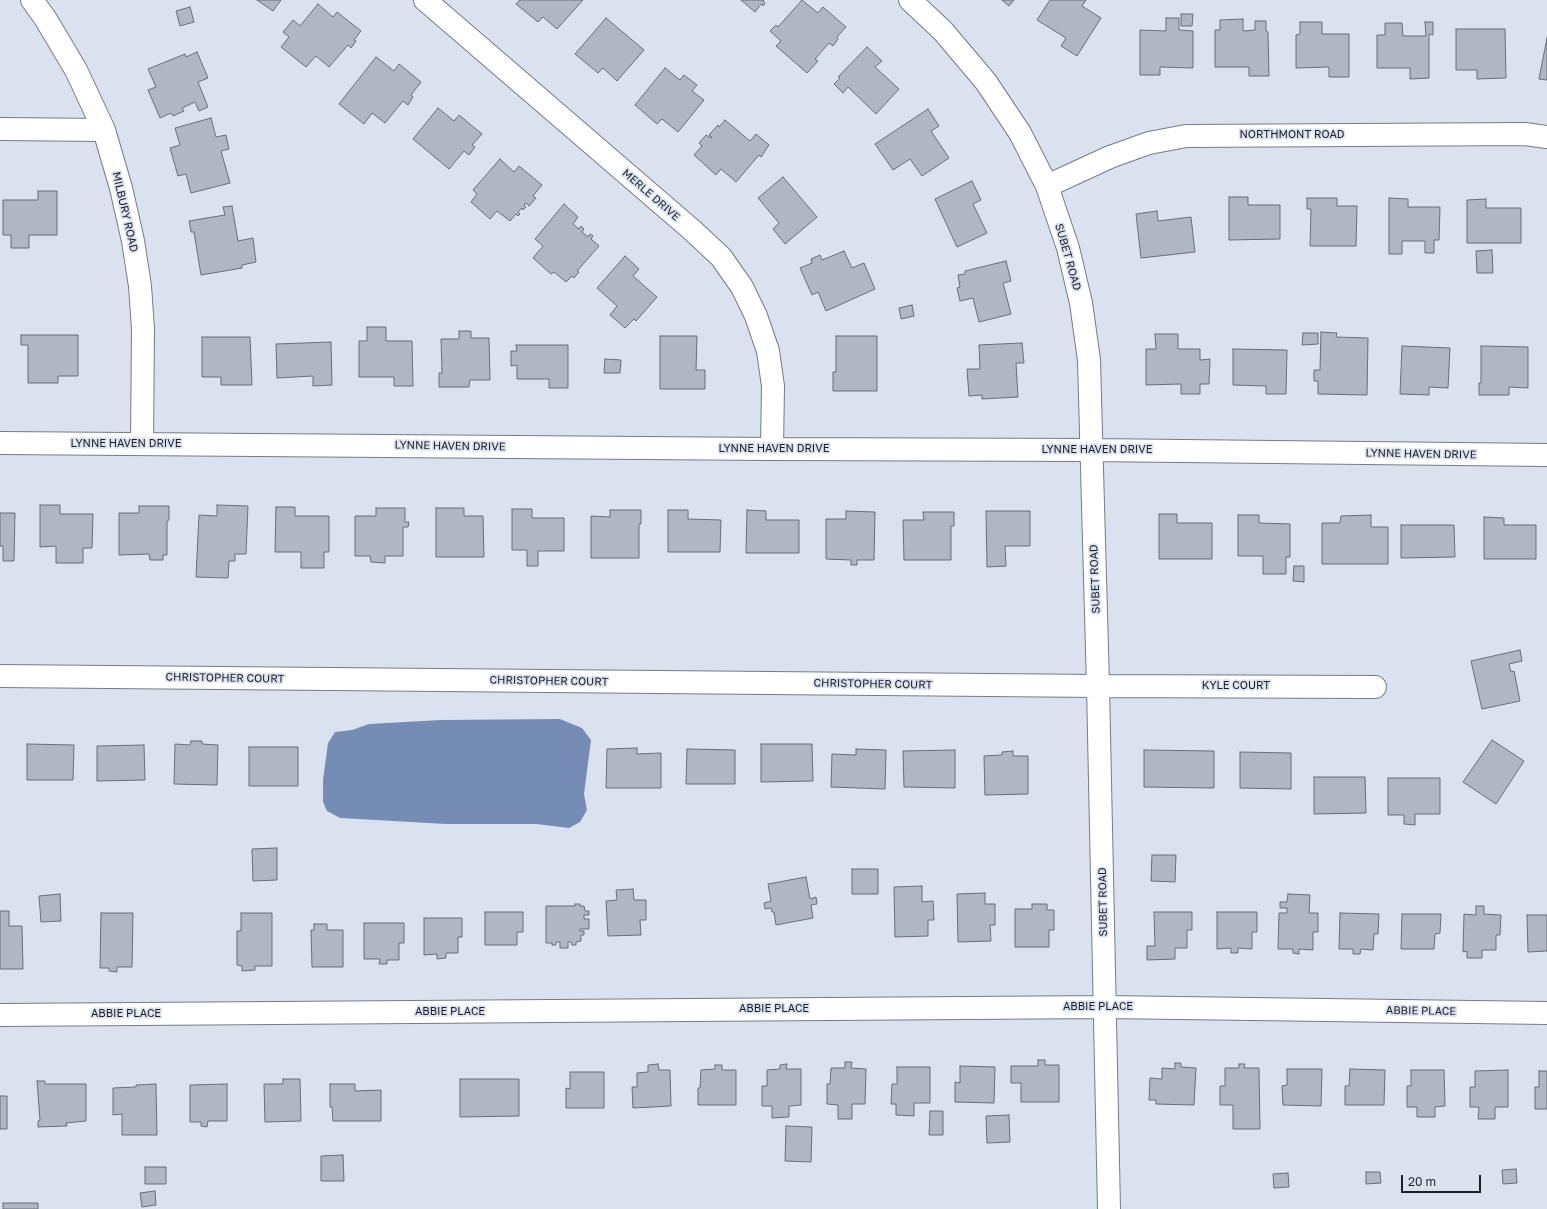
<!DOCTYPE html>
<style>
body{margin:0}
#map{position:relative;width:1547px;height:1209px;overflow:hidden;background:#dae2f0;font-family:"Golos Text",sans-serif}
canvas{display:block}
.scale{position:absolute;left:1401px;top:1175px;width:80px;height:18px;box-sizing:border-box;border:2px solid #1d2025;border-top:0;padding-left:5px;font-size:12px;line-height:14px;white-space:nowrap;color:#1d2025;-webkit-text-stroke:3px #dae2f0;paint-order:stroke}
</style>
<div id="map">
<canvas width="1547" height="1209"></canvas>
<div class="scale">20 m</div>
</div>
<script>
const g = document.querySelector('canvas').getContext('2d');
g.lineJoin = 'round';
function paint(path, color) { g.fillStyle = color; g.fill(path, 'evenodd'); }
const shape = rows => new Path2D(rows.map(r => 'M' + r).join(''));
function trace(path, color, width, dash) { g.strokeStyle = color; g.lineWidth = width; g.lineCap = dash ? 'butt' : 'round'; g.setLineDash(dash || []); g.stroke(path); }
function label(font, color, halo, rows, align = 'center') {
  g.font = font + ' "Golos Text",sans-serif'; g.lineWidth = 3.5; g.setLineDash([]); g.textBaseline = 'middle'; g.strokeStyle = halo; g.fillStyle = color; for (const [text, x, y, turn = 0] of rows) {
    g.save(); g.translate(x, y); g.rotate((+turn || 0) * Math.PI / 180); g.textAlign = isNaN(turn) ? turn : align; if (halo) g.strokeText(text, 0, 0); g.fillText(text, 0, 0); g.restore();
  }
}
const water = shape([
 [560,719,582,728,591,740,584,794,587,810,580,822,569,828,536,824,446,824,340,818,327,811,323,802,323,780,328,743,335,732,352,730,369,724,441,720]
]);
const building = shape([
 [257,0,281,0,273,11,257,0],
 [520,0,583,0,557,29,543,17,538,22,516,4,520,0],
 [741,0,764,0,763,1,765,3,763,6,761,4,755,12,741,0],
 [802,0,818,13,823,7,846,27,837,37,838,39,833,46,829,43,815,59,818,61,807,73,776,46,781,41,770,31,776,25,778,27,802,0],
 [1002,0,1014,0,1009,6,1002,0],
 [1050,0,1086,0,1082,6,1101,18,1077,56,1061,46,1066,38,1037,20,1050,0],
 [318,4,333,17,337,12,361,31,354,40,356,41,351,48,348,45,329,67,316,56,306,67,281,47,289,37,283,32,293,20,300,26,318,4],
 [190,7,194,22,180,26,176,11,190,7],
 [1181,14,1193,14,1192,26,1181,26,1181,14],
 [606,18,644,50,617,81,603,68,598,73,575,54,606,18],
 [1166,18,1179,18,1179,30,1193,31,1193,68,1160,67,1160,75,1140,75,1140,30,1166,31,1166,18],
 [1243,19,1243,31,1255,30,1255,21,1266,21,1266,31,1268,32,1269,76,1249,76,1249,67,1215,67,1215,30,1220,30,1220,20,1243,19],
 [1300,22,1322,22,1322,34,1349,34,1349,77,1329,77,1329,67,1296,68,1296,35,1300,34,1300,22],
 [1425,22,1433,22,1433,35,1429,34,1429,78,1410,79,1410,68,1377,68,1377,35,1385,35,1385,23,1402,23,1403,36,1426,36,1425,22],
 [1456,29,1505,29,1506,78,1477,79,1477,70,1456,70,1456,29],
 [1547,38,1547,80,1539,79,1547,38],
 [867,47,882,61,875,67,899,89,876,114,848,87,843,93,834,84,840,78,838,77,867,47],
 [197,52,208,78,198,82,208,107,199,111,195,102,182,108,184,111,173,116,171,113,160,118,148,90,156,87,148,69,185,54,186,57,197,52],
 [376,57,394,71,399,64,421,82,411,95,413,97,408,105,403,101,385,123,372,113,364,124,339,104,376,57],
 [665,68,680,80,684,75,697,85,692,91,704,100,678,132,662,119,657,124,635,105,665,68],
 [438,108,454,121,459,115,482,134,472,145,475,147,469,155,464,151,449,169,413,139,438,108],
 [928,109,939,126,931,131,949,158,922,176,910,159,893,170,875,144,928,109],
 [211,118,216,137,226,135,229,149,221,151,230,183,191,193,186,174,178,176,170,148,180,145,175,128,211,118],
 [725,120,750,141,756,134,769,145,761,157,759,155,736,182,721,169,716,175,694,155,702,146,699,143,706,135,711,138,712,137,709,135,718,125,719,127,725,120],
 [500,159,514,172,519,166,542,185,533,196,536,198,529,206,526,203,524,205,526,207,523,210,522,208,518,212,520,214,518,216,516,214,510,221,497,211,490,219,471,202,477,194,473,190,500,159],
 [783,177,817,217,785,244,773,229,779,223,758,198,783,177],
 [972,181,981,200,973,204,987,233,957,247,935,199,972,181],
 [38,191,57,191,57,235,29,235,29,248,11,248,11,235,3,235,3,200,38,200,38,191],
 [1229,197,1248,197,1248,205,1280,205,1280,239,1229,240,1229,197],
 [1307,198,1337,198,1337,206,1357,206,1356,246,1310,246,1311,209,1307,209,1307,198],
 [1389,198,1408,199,1408,207,1440,207,1439,240,1434,240,1434,253,1425,253,1425,241,1402,241,1402,254,1389,254,1389,198],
 [1486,199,1486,208,1521,208,1521,243,1467,243,1467,200,1486,199],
 [564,204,578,217,573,224,579,229,581,226,584,229,582,232,588,237,590,234,593,236,591,239,599,246,577,271,579,272,574,278,572,276,566,282,554,272,551,274,533,258,543,246,535,239,564,204],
 [232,206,238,241,253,238,256,262,242,265,242,268,201,275,194,232,191,232,189,221,225,215,223,207,232,206],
 [1157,211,1158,221,1191,217,1195,252,1141,258,1136,214,1157,211],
 [1492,250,1493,273,1477,273,1476,251,1492,250],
 [844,251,852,268,864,263,875,289,826,311,818,292,812,295,800,268,812,263,811,259,820,255,822,260,844,251],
 [625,256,639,269,633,276,657,297,636,321,634,319,625,328,610,315,617,306,597,288,625,256],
 [1006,261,1011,281,1003,283,1011,314,979,322,973,298,960,301,957,288,960,287,958,275,965,274,965,271,1006,261],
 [912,305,914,316,901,319,899,308,912,305],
 [367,327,386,327,386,341,412,341,413,386,394,386,394,377,359,377,359,341,367,341,367,327],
 [459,331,471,331,471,338,489,338,490,380,470,380,469,387,439,387,439,373,442,373,441,339,459,339,459,331],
 [1321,332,1337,333,1336,337,1368,338,1367,395,1318,394,1318,381,1314,381,1314,370,1320,370,1321,332],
 [1303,333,1318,333,1318,344,1302,345,1303,333],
 [1155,334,1178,334,1178,349,1200,349,1200,360,1210,359,1209,384,1200,384,1200,394,1181,394,1181,384,1146,385,1146,349,1156,349,1155,334],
 [21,335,78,335,78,376,58,376,58,383,28,383,28,345,21,345,21,335],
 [660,336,697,336,696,370,705,370,705,389,660,389,660,336],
 [836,336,877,336,877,391,833,391,833,372,836,372,836,336],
 [202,337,250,337,252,385,221,385,221,377,202,377,202,337],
 [331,342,332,385,313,386,313,376,277,378,276,344,331,342],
 [1022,343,1024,363,1016,363,1018,397,982,399,982,395,969,396,967,369,980,369,979,345,1022,343],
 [516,345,568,345,568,388,549,388,549,379,517,379,517,365,511,366,511,351,517,351,516,345],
 [1402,346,1450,348,1448,388,1429,387,1429,395,1400,394,1402,346],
 [1481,346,1528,347,1528,388,1509,387,1509,395,1479,395,1479,383,1481,383,1481,346],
 [1233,349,1287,350,1286,394,1266,394,1266,386,1233,385,1233,349],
 [605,359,621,360,620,373,604,373,605,359],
 [40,505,60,505,60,514,93,514,92,548,83,548,83,563,56,563,56,546,40,547,40,505],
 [217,505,248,506,246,554,235,554,235,561,229,561,228,578,196,577,199,515,217,516,217,505],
 [139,506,169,506,169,520,167,521,167,555,163,555,163,560,150,560,149,554,119,555,119,513,139,513,139,506],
 [276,507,295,507,295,516,329,516,329,552,324,552,324,568,301,568,301,552,275,552,276,507],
 [376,508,405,508,405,522,409,522,408,527,403,527,403,556,385,556,385,563,371,562,370,556,355,556,355,516,376,516,376,508],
 [436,508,464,508,464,516,483,516,484,557,436,557,436,508],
 [512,509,532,509,532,518,564,518,564,551,538,551,538,566,527,566,527,550,512,550,512,509],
 [610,510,641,510,641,524,639,524,639,558,591,558,591,516,610,517,610,510],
 [668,510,688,510,688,519,721,520,720,552,668,552,668,510],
 [747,510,766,511,766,520,799,520,799,553,746,553,747,510],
 [846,511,875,512,874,560,857,560,857,565,851,565,851,560,826,559,826,519,846,519,846,511],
 [986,511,1030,511,1030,546,1005,546,1006,566,987,567,986,511],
 [923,512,954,512,954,526,951,526,951,560,904,560,903,520,924,520,923,512],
 [0,513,15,513,14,561,3,561,3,546,0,546,0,513],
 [1159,514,1177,514,1177,523,1212,523,1212,559,1159,559,1159,514],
 [1238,515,1259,515,1259,523,1290,524,1290,557,1286,557,1286,574,1263,574,1263,556,1238,556,1238,515],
 [1371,515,1371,527,1388,527,1388,564,1322,564,1322,523,1340,523,1341,516,1371,515],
 [1484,517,1504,518,1504,525,1536,525,1536,559,1484,559,1484,517],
 [1401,525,1454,525,1455,557,1401,558,1401,525],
 [1294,566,1304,566,1304,582,1293,581,1294,566],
 [1520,650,1522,661,1509,664,1511,672,1514,671,1520,701,1482,709,1471,661,1520,650],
 [1492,740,1524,761,1496,804,1463,782,1492,740],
 [191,741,202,741,202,744,218,745,217,785,174,784,175,744,190,745,191,741],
 [27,744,74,745,73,780,27,780,27,744],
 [761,744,812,744,813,781,761,782,761,744],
 [144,745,145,780,97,781,97,746,144,745],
 [249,747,298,747,298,786,249,786,249,747],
 [637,748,637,754,661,753,661,788,606,788,607,749,637,748],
 [687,749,735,750,735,784,686,784,687,749],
 [856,749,886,750,885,789,831,787,832,754,856,755,856,749],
 [955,750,955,788,904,787,903,751,955,750],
 [1144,750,1214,751,1214,788,1144,787,1144,750],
 [1013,751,1013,756,1028,756,1028,794,985,795,984,756,1002,755,1002,752,1013,751],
 [1240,752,1291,753,1291,789,1240,788,1240,752],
 [1314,777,1365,777,1366,813,1314,814,1314,777],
 [1388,778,1440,778,1440,814,1415,814,1415,825,1404,824,1404,815,1388,815,1388,778],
 [277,848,277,880,253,881,252,849,277,848],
 [1152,855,1176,855,1175,882,1151,881,1152,855],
 [852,869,878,869,878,894,852,894,852,869],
 [806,877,810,899,816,897,817,904,811,905,813,918,776,925,774,912,772,912,771,908,765,909,764,903,771,901,768,884,806,877],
 [922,886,922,902,933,901,934,920,928,920,928,936,895,937,894,887,922,886],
 [633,889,634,900,646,900,646,920,640,920,641,935,608,936,606,901,617,900,616,890,633,889],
 [985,893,985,904,995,904,995,925,990,925,991,941,958,942,957,894,985,893],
 [60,894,61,921,41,922,39,896,60,894],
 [1288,894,1310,895,1309,913,1318,913,1318,932,1313,932,1313,950,1299,949,1299,954,1293,953,1293,949,1278,949,1279,913,1287,913,1287,908,1280,908,1280,902,1287,902,1288,894],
 [575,904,580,904,580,906,584,906,585,911,589,911,589,915,584,915,584,919,589,919,589,929,580,929,580,931,584,931,584,935,581,935,581,941,576,942,576,945,572,945,571,942,568,942,568,948,560,948,560,942,556,942,556,945,552,945,552,943,546,943,546,906,575,906,575,904],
 [1032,904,1047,904,1047,910,1054,910,1054,930,1049,930,1049,947,1015,947,1015,909,1032,909,1032,904],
 [1476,906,1484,906,1484,914,1501,915,1500,935,1496,935,1496,950,1482,950,1482,958,1467,958,1467,951,1463,952,1464,914,1476,915,1476,906],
 [0,911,9,911,9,926,22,926,23,969,0,969,0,911],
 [485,912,523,912,523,932,517,932,517,945,485,945,485,912],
 [1154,912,1192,912,1192,930,1187,930,1187,948,1175,948,1175,959,1147,960,1147,946,1155,946,1154,912],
 [1217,912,1257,912,1257,932,1252,932,1252,949,1238,948,1238,953,1231,953,1231,948,1217,949,1217,912],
 [101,913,133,913,132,967,117,967,117,972,109,971,109,968,100,968,101,913],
 [241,913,272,913,272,966,255,966,255,970,242,971,242,966,237,965,237,931,241,931,241,913],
 [1340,913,1379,914,1378,934,1374,934,1373,950,1361,949,1360,954,1353,954,1353,949,1339,949,1340,913],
 [1402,914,1441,914,1440,933,1435,934,1434,949,1401,949,1402,914],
 [1527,915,1547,915,1547,951,1528,952,1527,915],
 [424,918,462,918,462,937,458,937,458,953,446,953,446,958,437,959,437,954,424,955,424,918],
 [364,923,404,923,404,943,399,943,399,960,387,960,387,964,379,964,380,959,364,959,364,923],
 [314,924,327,924,327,930,343,930,343,967,312,967,311,930,314,930,314,924],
 [1038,1060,1045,1060,1045,1065,1059,1065,1059,1102,1021,1102,1021,1083,1011,1083,1011,1066,1038,1066,1038,1060],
 [845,1062,852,1062,851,1068,866,1069,865,1104,852,1104,852,1119,838,1119,838,1105,827,1104,827,1084,830,1084,831,1068,845,1068,845,1062],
 [1175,1063,1181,1063,1181,1067,1196,1068,1194,1105,1156,1104,1156,1100,1149,1100,1150,1078,1162,1079,1162,1068,1175,1069,1175,1063],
 [658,1064,659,1070,670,1070,671,1106,633,1108,632,1087,637,1087,637,1073,648,1072,648,1065,658,1064],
 [787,1064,786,1069,801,1069,801,1105,789,1106,789,1117,772,1118,772,1106,762,1106,762,1086,767,1086,767,1070,780,1069,780,1065,787,1064],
 [1239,1064,1245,1064,1244,1068,1259,1068,1260,1129,1233,1129,1233,1105,1220,1105,1220,1086,1225,1086,1225,1068,1239,1068,1239,1064],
 [715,1065,722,1065,722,1070,736,1070,736,1105,698,1105,698,1088,700,1088,701,1070,715,1069,715,1065],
 [960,1066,995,1067,994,1103,955,1102,955,1082,960,1083,960,1066],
 [897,1067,930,1067,930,1103,914,1103,914,1116,896,1115,896,1104,891,1104,892,1084,897,1084,897,1067],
 [1287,1069,1322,1069,1321,1106,1283,1105,1282,1086,1287,1085,1287,1069],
 [1350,1069,1385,1070,1384,1105,1345,1105,1345,1086,1349,1086,1350,1069],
 [1411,1070,1444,1070,1445,1106,1435,1107,1435,1117,1417,1117,1417,1107,1407,1107,1407,1086,1411,1086,1411,1070],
 [1508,1070,1508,1107,1495,1107,1495,1119,1478,1119,1479,1107,1470,1107,1470,1087,1475,1087,1475,1071,1508,1070],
 [1539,1071,1547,1071,1547,1109,1535,1109,1535,1087,1539,1087,1539,1071],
 [570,1072,604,1072,604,1108,566,1108,566,1088,570,1089,570,1072],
 [283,1079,300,1079,301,1121,265,1122,264,1084,283,1084,283,1079],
 [460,1079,519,1079,519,1116,460,1117,460,1079],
 [37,1081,45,1081,45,1084,86,1084,86,1121,66,1123,67,1126,38,1127,38,1121,40,1120,37,1081],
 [156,1084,157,1135,122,1135,122,1114,113,1115,113,1088,136,1087,136,1085,156,1084],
 [227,1084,227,1121,208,1121,207,1127,201,1126,201,1122,190,1122,190,1085,227,1084],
 [330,1084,355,1084,355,1091,381,1090,381,1121,333,1121,332,1107,330,1107,330,1084],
 [0,1096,7,1096,7,1129,0,1129,0,1096],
 [930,1111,943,1111,943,1135,929,1135,930,1111],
 [1009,1115,1010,1142,987,1143,986,1116,1009,1115],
 [786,1126,812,1127,811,1162,785,1161,786,1126],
 [343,1155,344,1181,321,1181,321,1156,343,1155],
 [145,1167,166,1167,166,1184,145,1184,145,1167],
 [1516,1169,1517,1183,1503,1184,1502,1170,1516,1169],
 [1366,1172,1380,1172,1381,1183,1366,1184,1366,1172],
 [1288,1173,1289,1187,1274,1188,1273,1174,1288,1173],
 [155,1191,156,1205,142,1207,140,1193,155,1191],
 [3,1203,38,1203,38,1209,3,1209,3,1203]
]);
const minor = shape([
 [32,0,45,18,76,70,104,130,121,188,133,241,140,286,143,329,142,444],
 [425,0,692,230,721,257,742,287,756,316,768,351,773,386,772,449],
 [910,0,943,31,986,82,1020,133,1047,186,1068,248,1081,303,1089,360,1098,686,1109,1209],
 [0,129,104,130],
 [1047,186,1110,157,1149,143,1186,136,1525,134,1547,137],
 [0,443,772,449,1091,450,1547,455],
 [0,676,1098,686,1375,687],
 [0,1015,1105,1007,1547,1013]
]);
const streetNames = [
 ["NORTHMONT ROAD",1292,135],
 ["MERLE DRIVE",651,195,41],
 ["MILBURY ROAD",125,212,77],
 ["SUBET ROAD",1068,257,74],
 ["LYNNE HAVEN DRIVE",126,444],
 ["LYNNE HAVEN DRIVE",450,446,1],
 ["LYNNE HAVEN DRIVE",774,449],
 ["LYNNE HAVEN DRIVE",1097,450],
 ["LYNNE HAVEN DRIVE",1421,454,1],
 ["SUBET ROAD",1095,579,-92],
 ["CHRISTOPHER COURT",225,678,1],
 ["CHRISTOPHER COURT",549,681,1],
 ["CHRISTOPHER COURT",873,684,1],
 ["KYLE COURT",1236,686],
 ["SUBET ROAD",1103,902,-91],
 ["ABBIE PLACE",1098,1007],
 ["ABBIE PLACE",774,1009],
 ["ABBIE PLACE",1421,1011,1],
 ["ABBIE PLACE",450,1012],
 ["ABBIE PLACE",126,1014]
];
paint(water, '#758db5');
paint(building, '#afb7c4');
trace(building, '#676e7a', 1);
trace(minor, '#757c88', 24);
trace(minor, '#fff', 22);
label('11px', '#1d2025', '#dae2f0', streetNames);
</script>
